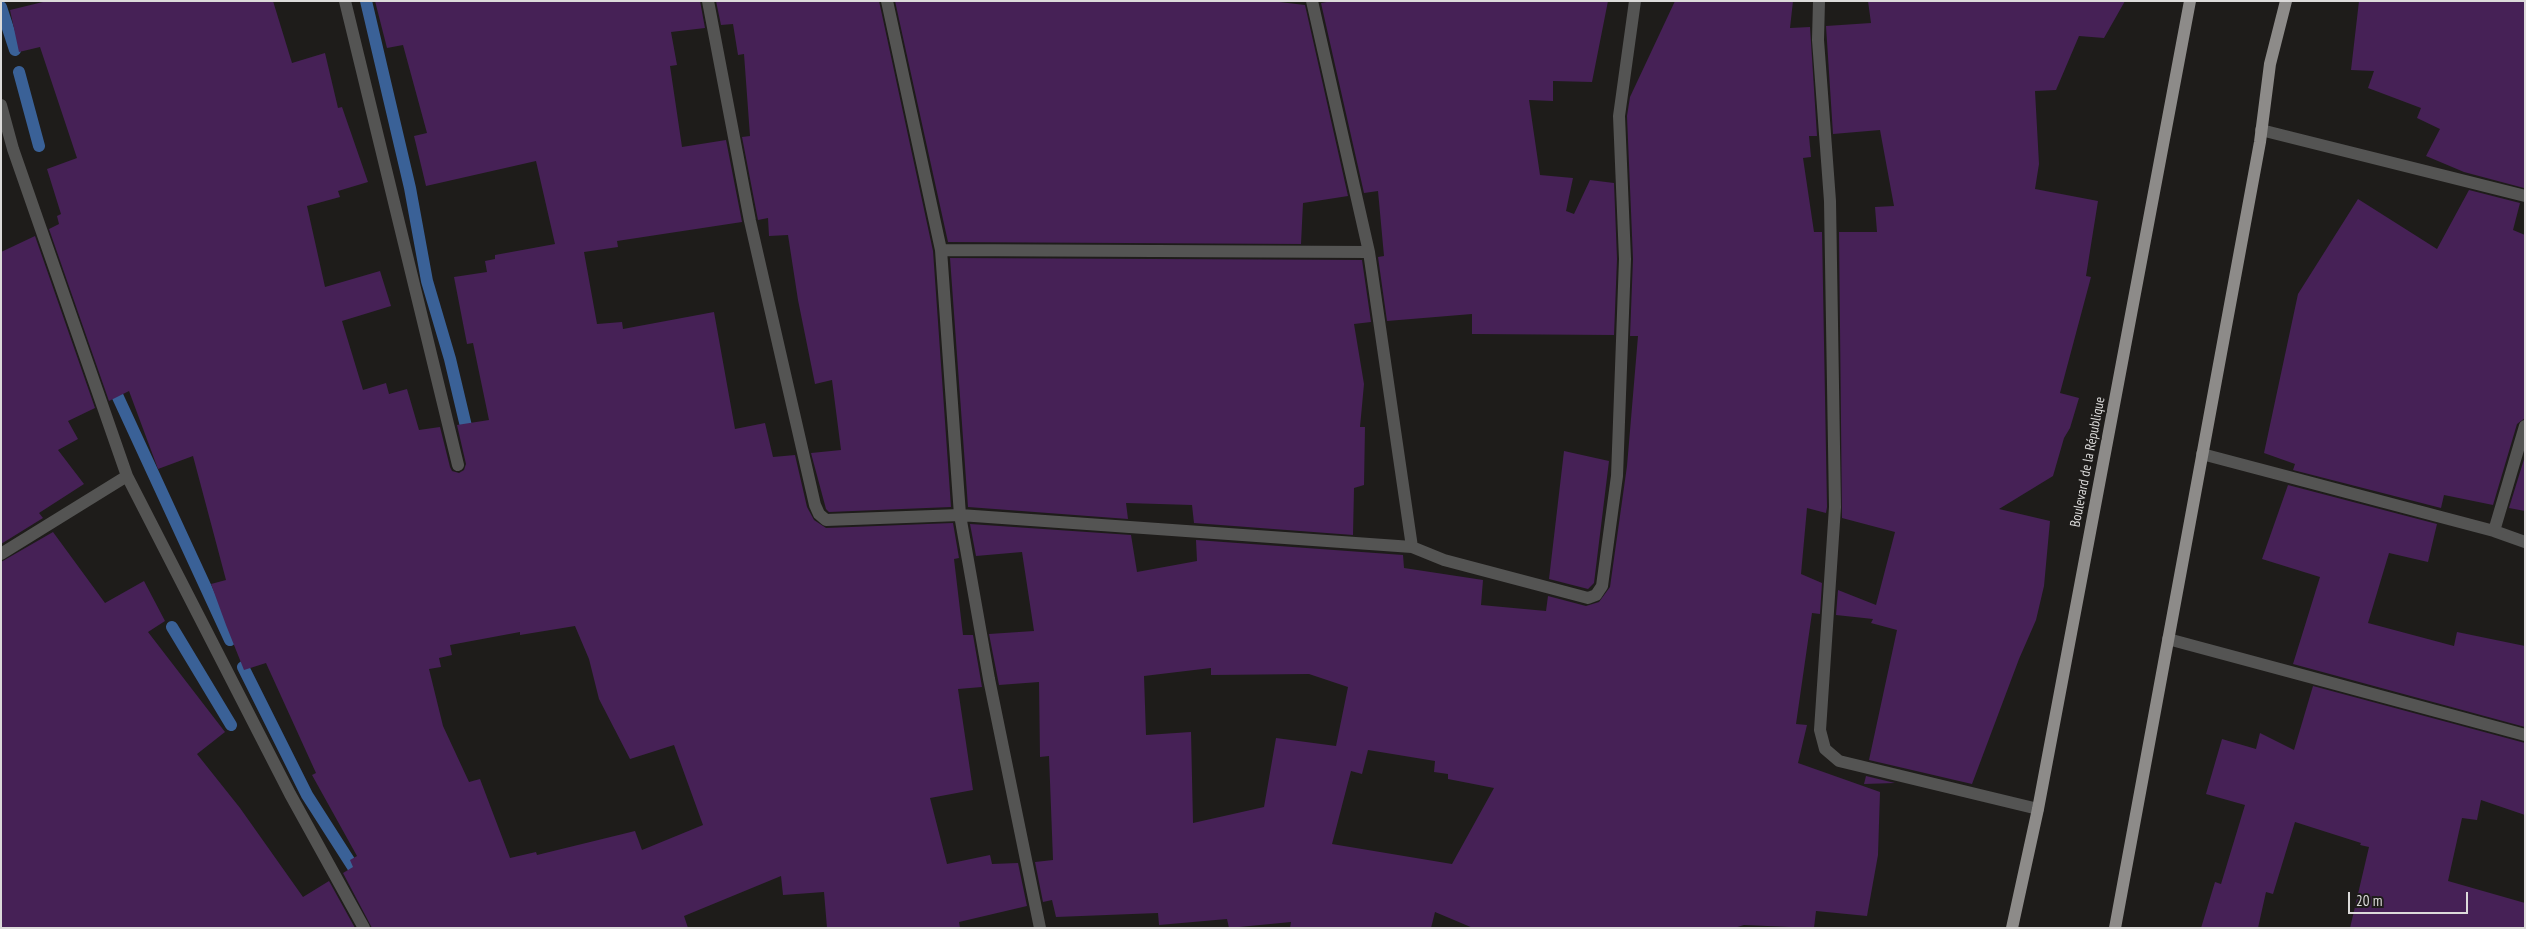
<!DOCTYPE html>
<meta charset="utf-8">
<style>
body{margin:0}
#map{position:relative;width:2526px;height:929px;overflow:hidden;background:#1e1c1a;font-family:"PT Sans Narrow",sans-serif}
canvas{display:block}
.frame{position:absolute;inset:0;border:2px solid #dcdbda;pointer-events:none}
.scale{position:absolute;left:2348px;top:892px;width:120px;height:22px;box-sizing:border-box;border:2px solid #dcdbda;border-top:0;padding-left:6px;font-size:15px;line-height:18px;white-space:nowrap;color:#dcdbda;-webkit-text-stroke:4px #1e1c1a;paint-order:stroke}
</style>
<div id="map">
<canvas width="2526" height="929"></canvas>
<div class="frame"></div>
<div class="scale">20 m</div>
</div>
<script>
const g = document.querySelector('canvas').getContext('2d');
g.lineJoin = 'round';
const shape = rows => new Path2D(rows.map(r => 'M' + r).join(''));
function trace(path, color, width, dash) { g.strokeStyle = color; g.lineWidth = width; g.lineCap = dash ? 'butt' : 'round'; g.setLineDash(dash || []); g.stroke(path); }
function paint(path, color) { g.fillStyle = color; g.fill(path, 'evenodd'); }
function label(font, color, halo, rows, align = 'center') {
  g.font = font + ' "PT Sans Narrow",sans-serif'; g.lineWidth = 4; g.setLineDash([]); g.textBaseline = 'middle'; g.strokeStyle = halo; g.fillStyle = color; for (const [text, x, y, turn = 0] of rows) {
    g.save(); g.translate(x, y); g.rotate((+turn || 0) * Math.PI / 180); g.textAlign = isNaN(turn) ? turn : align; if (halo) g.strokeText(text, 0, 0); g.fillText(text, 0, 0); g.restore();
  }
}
const stream = shape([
 [366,1,410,188,427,281,450,359,469,439],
 [1,7,15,50],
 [19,72,39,146],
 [111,382,230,640],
 [172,627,231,725],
 [243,667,307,795,362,881]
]);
const building = shape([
 [47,1,273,1,292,63,325,53,338,108,342,107,368,182,338,191,340,197,307,206,325,287,380,271,391,306,342,321,363,390,386,383,389,394,407,389,419,430,440,427,450,467,452,471,459,473,464,470,466,464,457,425,489,420,473,343,467,344,454,277,487,272,485,261,495,259,495,255,555,244,536,161,426,186,414,136,427,133,403,45,387,48,375,1,700,1,705,28,671,32,677,65,670,66,682,147,726,140,742,222,617,241,618,247,584,252,597,324,622,322,623,329,714,312,735,429,765,423,773,457,795,455,807,507,814,520,826,528,953,523,959,558,954,559,963,635,973,635,982,687,958,689,973,790,930,798,947,864,990,855,992,864,1018,863,1027,906,959,922,960,928,827,928,824,892,783,895,781,876,684,916,688,928,372,928,343,873,353,867,350,860,357,856,312,775,316,773,266,663,244,670,226,625,211,584,226,580,193,456,158,469,129,391,109,401,49,229,59,224,57,216,61,214,47,169,77,158,40,47,19,52,10,10],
 [575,626,589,659,599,699,630,759,674,745,703,825,642,850,635,831,537,855,536,852,510,858,480,779,469,782,443,726,429,669,441,667,439,658,452,655,450,645,520,632,520,635],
 [716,1,879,1,933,251,951,507,829,512,826,509,811,453,841,450,832,380,815,384,798,300,788,235,769,236,768,218,758,220,742,137,750,136,744,54,738,55,733,24,721,25],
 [895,1,1271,1,1305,5,1348,196,1303,203,1301,244,948,242],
 [1332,1,1608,1,1592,82,1553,81,1553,101,1529,100,1540,175,1573,178,1566,211,1574,214,1590,180,1614,183,1617,259,1614,335,1472,334,1472,314,1387,321,1378,257,1384,256,1378,191,1364,193,1321,3],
 [1675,1,1793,1,1790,28,1810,27,1817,136,1809,136,1811,157,1803,158,1814,232,1822,232,1827,507,1826,513,1807,508,1801,574,1822,583,1820,614,1812,613,1796,724,1807,725,1798,763,1880,792,1878,855,1867,916,1816,911,1814,928,1744,925,1734,928,1473,928,1435,912,1431,928,1290,928,1291,922,1229,928,1227,919,1159,925,1158,913,1056,917,1052,900,1043,902,1035,862,1053,860,1049,756,1040,757,1039,682,999,685,989,634,1034,631,1022,552,976,556,970,524,1131,535,1137,572,1197,561,1196,540,1403,555,1404,568,1483,580,1481,605,1546,611,1548,596,1586,606,1599,602,1610,587,1627,466,1638,336,1630,336,1633,259,1627,116,1630,97],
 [1211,668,1211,675,1309,674,1348,687,1336,746,1276,738,1264,807,1193,823,1191,732,1146,735,1144,676],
 [1368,750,1435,761,1434,772,1448,774,1448,779,1494,788,1452,864,1332,844,1351,771,1362,774],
 [1868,1,2125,1,2104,38,2079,36,2056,90,2035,91,2039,164,2035,189,2098,201,2086,276,2091,277,2060,393,2079,398,2070,428,2064,438,2053,476,1999,509,2050,521,2044,586,2036,620,2019,659,1972,784,1869,760,1897,630,1871,623,1873,619,1836,615,1838,590,1876,605,1895,532,1842,518,1839,232,1877,232,1875,207,1894,206,1880,130,1833,134,1826,26,1871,23],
 [2359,1,2525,1,2524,188,2464,172,2426,156,2440,129,2417,118,2421,108,2368,88,2374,71,2351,70],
 [2469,190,2520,203,2513,230,2525,235,2525,418,2517,424,2493,505,2444,495,2441,508,2293,470,2295,464,2264,453,2298,294,2358,199,2437,249],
 [35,236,95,408,68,421,78,439,58,450,84,484,39,513,43,518,1,544,1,252],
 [950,258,1362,260,1371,322,1354,324,1364,384,1360,427,1365,427,1364,485,1354,488,1353,535,1194,523,1192,505,1126,503,1128,519,968,507],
 [1564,451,1609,461,1594,583,1588,589,1549,579],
 [2525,456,2525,511,2509,508],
 [2288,485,2437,524,2428,562,2389,553,2368,623,2454,646,2457,632,2525,646,2525,727,2293,664,2320,577,2262,559],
 [53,532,105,603,144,581,165,621,148,632,225,732,197,754,240,808,303,897,329,881,355,928,1,928,1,562],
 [2313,686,2525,743,2525,815,2481,800,2477,820,2462,818,2448,881,2525,903,2525,928,2350,928,2369,847,2360,845,2361,843,2295,822,2273,894,2266,892,2258,928,2201,928,2215,882,2221,884,2245,805,2206,794,2222,739,2256,749,2260,733,2294,750],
 [1866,776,1895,783,1864,784]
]);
const street = shape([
 [345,1,458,465],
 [708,1,750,221,815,505,819,514,826,520,960,515,1412,547,1444,560,1588,598,1596,595,1602,586,1617,476,1625,259,1619,116,1635,1],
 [887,1,941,250,960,515,989,679,1040,928],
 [1312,1,1369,252,1412,547],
 [1819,1,1818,40,1830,201,1835,507,1820,730,1825,749,1839,761,2038,809],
 [1,105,13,149,127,476,290,794,364,928],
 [2261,130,2525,196],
 [941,250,1369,252],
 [2202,454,2494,531,2525,542],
 [2494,531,2525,426],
 [1,554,127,476],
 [2168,639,2525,735]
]);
const primary = shape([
 [2012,928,2038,809,2190,1],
 [2115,928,2260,142,2270,64,2286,1]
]);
const streetNames = [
 ["Boulevard de la République",2088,462,-79]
];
trace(stream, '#3a6197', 12);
paint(building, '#462156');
trace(street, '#545453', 12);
trace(primary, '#8d8b89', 12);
label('14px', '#dcdbda', '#1e1c1a', streetNames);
</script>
